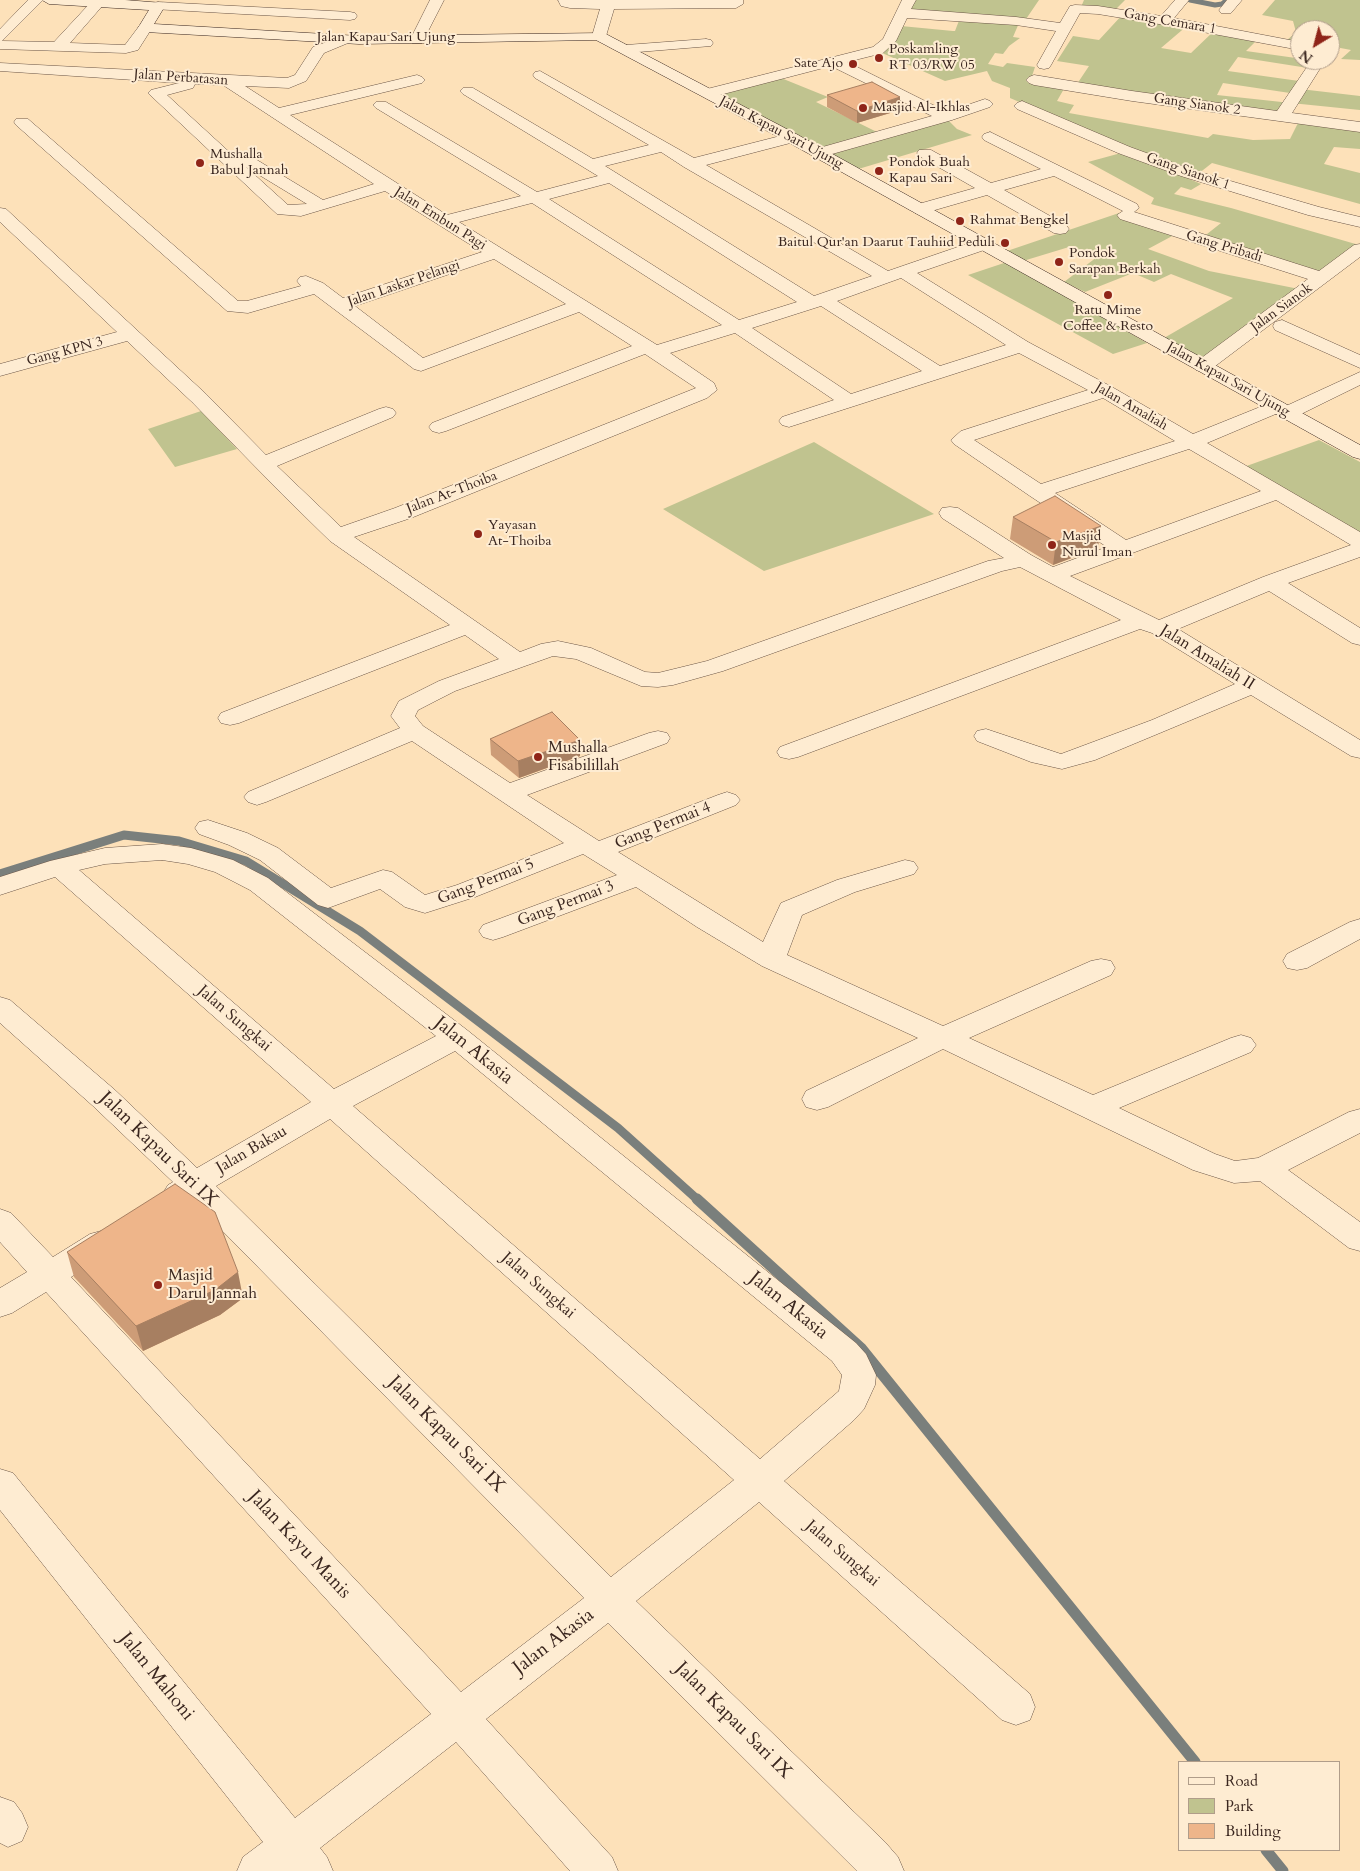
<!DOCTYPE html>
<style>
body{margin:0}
#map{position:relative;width:1360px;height:1871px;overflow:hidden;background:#fde1b9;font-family:Cardo,serif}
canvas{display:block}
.legend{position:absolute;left:1178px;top:1761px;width:162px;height:90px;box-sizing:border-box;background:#feecd2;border:1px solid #b09d8a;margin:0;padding:6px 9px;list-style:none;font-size:15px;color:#3a261f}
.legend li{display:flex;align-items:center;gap:10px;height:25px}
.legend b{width:25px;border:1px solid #b09d8a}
.north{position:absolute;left:1290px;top:20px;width:50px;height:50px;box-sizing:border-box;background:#feecd2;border:1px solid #b09d8a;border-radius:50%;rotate:217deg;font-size:14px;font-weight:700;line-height:20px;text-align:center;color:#3a261f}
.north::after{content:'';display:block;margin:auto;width:18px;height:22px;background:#8f2418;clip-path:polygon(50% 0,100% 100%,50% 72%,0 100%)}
</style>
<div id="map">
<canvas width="1360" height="1871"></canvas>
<ul class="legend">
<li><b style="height:6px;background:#feecd2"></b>Road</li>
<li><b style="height:14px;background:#c0c38f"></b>Park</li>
<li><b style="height:14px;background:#eeb58a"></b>Building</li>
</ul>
<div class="north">N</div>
</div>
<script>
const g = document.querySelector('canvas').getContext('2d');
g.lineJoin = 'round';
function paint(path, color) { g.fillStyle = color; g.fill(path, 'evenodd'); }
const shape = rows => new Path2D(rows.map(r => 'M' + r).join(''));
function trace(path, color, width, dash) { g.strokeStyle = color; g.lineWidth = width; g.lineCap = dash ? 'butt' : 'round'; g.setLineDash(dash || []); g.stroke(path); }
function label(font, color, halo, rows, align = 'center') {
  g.font = font + ' Cardo,serif'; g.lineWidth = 4; g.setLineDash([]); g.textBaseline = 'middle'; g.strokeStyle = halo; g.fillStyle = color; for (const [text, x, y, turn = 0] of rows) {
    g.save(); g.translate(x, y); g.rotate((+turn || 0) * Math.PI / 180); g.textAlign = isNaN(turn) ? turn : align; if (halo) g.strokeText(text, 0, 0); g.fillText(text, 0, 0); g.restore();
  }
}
const green = shape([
 [912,0,1039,0,1024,22,909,11],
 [1084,0,1125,0,1115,10,1081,7],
 [1275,0,1360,0,1360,60,1341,59,1351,50,1330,46,1330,30,1300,30,1300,46,1285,42,1296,32,1293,21,1262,15],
 [1123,14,1188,25,1161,48,1191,53,1215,30,1259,38,1246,51,1310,60,1308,68,1238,57,1228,71,1299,81,1290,93,1223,83,1217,95,1291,103,1300,89,1360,96,1360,110,1291,103,1282,116,1075,87,1089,66,1057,61,1073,36,1099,40],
 [960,18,1019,23,1013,37,1020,38,1009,46,1003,54,995,53,988,64,1003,67,1007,63,1035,67,1030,82,1065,87,1057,101,1074,105,1069,113,1208,138,1213,134,1253,140,1290,139,1299,121,1360,130,1360,149,1334,147,1324,164,1360,173,1360,204,1212,163,1198,174,1141,154,1010,98,1010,88,992,81,987,71,945,81,880,52,890,47,901,26,953,31,955,31],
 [781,78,828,97,816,102,879,133,820,151,718,97,727,90],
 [948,120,957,129,972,135,855,170,824,153],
 [1121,153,1155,164,1201,184,1191,190,1181,187,1174,194,1231,208,1359,245,1320,273,1202,238,1221,223,1151,204,1154,198,1088,162],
 [1119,213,1176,234,1148,249,1209,271,1299,289,1209,357,1197,356,1164,338,1233,298,1171,274,1154,282,1133,273,1085,292,1064,282,1097,257,1069,247,1023,261,1007,251],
 [1007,262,1147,343,1113,354,968,275],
 [201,411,237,449,175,467,148,429],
 [1319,440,1360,462,1360,537,1241,468],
 [814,442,934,514,764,571,663,509]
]);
const streamFar2 = shape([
 [1190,0,1215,5,1222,4,1227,0]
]);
const streamFar1 = shape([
 [0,874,124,835,179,841,246,861,360,931,618,1128,698,1200]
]);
const stream = shape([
 [697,1199,861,1348,1195,1762],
 [1266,1850,1283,1871]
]);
const street = shape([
 [28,0,43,0,2,41,54,42,92,1,96,0,102,1,104,4,70,43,125,45,140,25,150,25,152,28,138,50,126,53,0,49,0,29,28,0],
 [430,0,444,0,422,43,412,43,410,40,430,0],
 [558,0,743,0,743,4,736,8,614,9,606,36,604,39,599,40,594,39,592,36,600,9,570,8,561,6,558,0],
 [902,0,916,0,911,9,1016,17,1060,23,1070,6,1075,5,1098,6,1161,16,1175,0,1189,0,1174,18,1300,42,1300,50,1165,25,1098,14,1080,13,1051,65,1049,68,1044,69,1039,68,1037,65,1056,31,1016,25,907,18,896,41,883,53,847,62,947,112,985,99,990,101,993,104,990,107,952,120,818,158,812,156,810,153,812,150,932,116,831,66,708,98,703,96,700,93,703,90,873,47,883,39,902,0],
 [1227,0,1242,0,1231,13,1221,13,1219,10,1227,0],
 [158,2,350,12,355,13,357,16,355,19,350,20,153,9,151,6,153,3,158,2],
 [343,36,348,37,350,40,348,43,324,53,306,81,289,88,245,86,279,108,417,75,422,77,425,80,422,83,290,115,447,215,521,196,376,108,373,105,376,102,386,102,537,192,598,176,463,94,460,91,463,88,473,88,593,159,649,145,535,78,533,75,535,72,540,71,694,158,792,133,798,135,800,138,798,141,706,165,888,271,978,240,984,239,990,240,993,244,990,248,917,273,1028,342,1112,387,1193,434,1270,403,1277,401,1284,403,1286,406,1360,372,1360,385,1295,417,1288,419,1281,417,1278,413,1207,443,1360,532,1360,557,1288,583,1360,628,1360,645,1352,643,1269,591,1178,629,1360,740,1360,758,1351,756,1251,695,1095,760,1062,769,1031,762,977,741,974,736,977,731,986,729,1061,754,1152,720,1235,684,1152,633,1140,629,798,757,789,759,780,757,777,752,780,747,1121,620,1020,567,1002,571,723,671,673,685,658,687,641,686,576,659,553,656,455,691,418,710,415,716,423,726,510,783,649,733,658,731,667,733,670,738,667,743,527,795,599,841,718,795,727,792,736,795,740,800,736,805,618,852,763,942,781,903,837,880,905,860,914,862,918,868,914,874,855,892,802,915,787,955,943,1026,1091,961,1101,959,1111,961,1115,968,1111,975,969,1038,1093,1095,1231,1038,1241,1035,1251,1038,1256,1045,1251,1052,1119,1108,1215,1154,1235,1161,1258,1158,1349,1112,1360,1109,1360,1133,1288,1170,1360,1222,1360,1251,1349,1248,1260,1181,1234,1183,1193,1170,943,1049,828,1107,817,1110,806,1107,802,1099,806,1091,918,1038,762,966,697,927,636,887,503,937,493,940,483,937,479,931,483,925,617,875,583,854,475,897,425,913,405,907,380,889,328,908,318,905,260,860,229,845,199,834,195,828,199,822,208,820,247,833,278,848,331,888,383,870,392,872,425,895,457,885,564,843,412,741,266,802,257,805,248,802,244,797,248,792,400,728,391,716,399,701,439,681,499,659,465,635,239,723,230,725,221,723,218,718,221,713,450,625,330,541,282,494,192,402,127,341,0,376,0,364,117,332,0,222,0,208,6,209,206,394,266,455,379,409,386,407,393,409,396,413,393,417,277,466,341,527,395,508,696,388,645,354,446,431,439,433,432,431,429,427,432,423,632,346,579,312,421,371,414,369,314,294,248,313,227,311,16,125,14,122,16,119,28,119,238,301,247,301,301,286,297,281,300,277,306,276,323,283,343,298,482,252,385,191,301,216,277,214,148,93,151,90,179,83,0,71,0,63,287,78,295,75,313,47,343,36],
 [195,84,223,85,374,184,323,200,252,157,246,155,240,157,238,160,167,95,193,88,195,84],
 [661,152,684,167,872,276,814,296,605,166,661,152],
 [246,167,307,204,288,205,246,167],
 [609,183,797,302,739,320,549,199,609,183],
 [532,203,722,325,657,345,459,222,532,203],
 [494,259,566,304,423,358,355,306,494,259],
 [901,278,1006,345,940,366,837,301,901,278],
 [821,306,922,371,851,394,752,328,821,306],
 [735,333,834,400,782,417,779,421,782,425,789,427,1019,353,1088,390,961,431,951,440,954,444,1030,496,1107,547,1053,567,1031,555,958,508,950,507,942,508,939,513,942,518,1004,558,988,561,707,661,658,673,645,672,591,648,558,641,541,644,520,652,354,537,411,518,707,398,717,390,714,383,670,353,735,333],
 [1103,398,1175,441,1041,484,974,440,1103,398],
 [1189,449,1261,491,1126,540,1055,493,1189,449],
 [1276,500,1351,545,1263,577,1159,620,1070,576,1276,500],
 [706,39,711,40,713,43,711,46,626,53,621,52,619,49,621,46,626,45,706,39],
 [1309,60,1323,60,1321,67,1292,113,1360,122,1360,132,1132,101,1034,85,1029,83,1026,80,1029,77,1034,75,1132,91,1277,111,1307,67,1309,60],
 [1022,101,1130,147,1193,170,1319,207,1360,217,1360,227,1308,215,1181,176,1118,153,1017,109,1014,106,1017,103,1022,101],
 [990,132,1137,204,1139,208,1134,212,1319,271,1354,245,1360,244,1360,257,1210,370,1203,372,1196,370,1193,366,1196,362,1308,279,1120,219,1117,215,1123,211,1054,176,1004,190,1066,225,1069,229,1066,233,1060,234,1054,233,987,195,921,214,915,213,913,209,915,205,975,188,919,156,917,153,919,150,931,150,991,183,1041,169,984,140,982,137,984,134,990,132],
 [1282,320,1360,355,1360,368,1275,330,1273,326,1275,322,1282,320],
 [162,844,191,848,233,860,268,878,467,1030,856,1343,866,1354,876,1375,875,1385,864,1409,854,1420,784,1481,1030,1694,1035,1707,1030,1720,1016,1725,1002,1720,759,1502,636,1601,885,1842,898,1857,904,1871,857,1871,608,1623,486,1719,612,1857,618,1871,570,1871,456,1742,320,1848,327,1857,333,1871,237,1871,243,1857,263,1842,0,1510,0,1469,13,1473,295,1818,431,1714,46,1292,12,1313,0,1317,0,1288,27,1272,0,1242,0,1209,11,1213,53,1257,90,1234,101,1231,112,1234,117,1243,112,1252,71,1277,461,1692,584,1598,192,1200,179,1205,168,1201,163,1193,168,1185,173,1182,93,1106,0,1023,0,997,10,1000,115,1090,197,1168,311,1102,55,877,0,895,0,877,50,861,105,848,162,844],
 [162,860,188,864,215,872,250,890,436,1036,334,1089,79,870,105,864,162,860],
 [455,1051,832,1361,842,1375,839,1391,760,1459,353,1106,455,1051],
 [330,1119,734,1480,611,1577,216,1186,330,1119],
 [1360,919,1360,939,1307,968,1297,970,1287,968,1283,961,1287,954,1350,922,1360,919],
 [0,1797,14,1802,22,1813,28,1827,22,1841,8,1847,0,1843,0,1797]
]);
const secondary = shape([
 [42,0,125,0,163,3,165,6,154,24,359,36,604,33,798,135,1360,445,1360,459,1353,457,786,141,596,40,359,44,145,32,140,31,138,28,149,10,49,4,42,0]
]);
const wall = shape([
 [827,95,900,110,857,123,827,107],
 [1013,517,1098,548,1053,565,1010,539],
 [490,739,580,740,580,756,519,778,491,755],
 [67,1252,243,1298,220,1315,143,1351,74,1277]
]);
const shadedWall = shape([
 [900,97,900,110,857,123,857,111],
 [1101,526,1098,548,1053,565,1056,542],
 [580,740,580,756,519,778,518,761],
 [238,1272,243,1298,220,1315,143,1351,136,1326]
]);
const building = shape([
 [872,82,900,97,857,111,827,95,872,82],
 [1055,496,1101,526,1056,542,1013,517,1055,496],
 [552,712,580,740,518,761,490,739,552,712],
 [175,1184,215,1212,238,1272,215,1290,136,1326,67,1252,175,1184]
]);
const markers = [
 [879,58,5,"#8f2418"],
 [853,64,5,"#8f2418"],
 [863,108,5,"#8f2418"],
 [200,163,5,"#8f2418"],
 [879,171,5,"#8f2418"],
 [960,221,5,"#8f2418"],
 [1005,243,5,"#8f2418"],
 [1059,262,5,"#8f2418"],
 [1108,295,5,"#8f2418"],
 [478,534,5,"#8f2418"],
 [1052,545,5,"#8f2418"],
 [538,757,5,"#8f2418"],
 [158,1285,5,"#8f2418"]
];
const farStreetnames = [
 ["Gang Cemara 1",1170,22,10],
 ["Jalan Kapau Sari Ujung",386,38],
 ["Jalan Perbatasan",181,78,4],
 ["Gang Sianok 2",1197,105,8],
 ["Jalan Kapau Sari Ujung",781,133,28],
 ["Gang Sianok 1",1188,172,19],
 ["Jalan Embun Pagi",440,219,32],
 ["Gang Pribadi",1224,247,17],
 ["Jalan Laskar Pelangi",404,284,-19],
 ["Jalan Sianok",1282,308,-36],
 ["Gang KPN 3",65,352,-15],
 ["Jalan Kapau Sari Ujung",1228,380,29],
 ["Jalan Amaliah",1131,407,30],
 ["Jalan At-Thoiba",452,493,-21]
];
const farPoinames = [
 ["Poskamling",889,50],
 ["RT 03/RW 05",889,66],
 ["Sate Ajo",843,64,"right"],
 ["Masjid Al-Ikhlas",873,108],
 ["Mushalla",210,155],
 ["Babul Jannah",210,171],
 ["Pondok Buah",889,163],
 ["Kapau Sari",889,179],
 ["Rahmat Bengkel",970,221],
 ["Baitul Qur'an Daarut Tauhiid Peduli",995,243,"right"],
 ["Pondok",1069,254],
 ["Sarapan Berkah",1069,270],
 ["Ratu Mime",1108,311,"center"],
 ["Coffee & Resto",1108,327,"center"],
 ["Yayasan",488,526],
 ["At-Thoiba",488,542],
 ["Masjid",1062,537],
 ["Nurul Iman",1062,553]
];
const streetNames = [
 ["Jalan Amaliah II",1207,658,32],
 ["Gang Permai 4",663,826,-22],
 ["Gang Permai 5",486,882,-21],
 ["Gang Permai 3",566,904,-21],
 ["Jalan Sungkai",234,1019,41],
 ["Jalan Bakau",252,1150,-30],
 ["Jalan Sungkai",538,1286,41],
 ["Jalan Sungkai",842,1554,41]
];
const poiNames = [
 ["Mushalla",548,748],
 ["Fisabilillah",548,766],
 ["Masjid",168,1276],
 ["Darul Jannah",168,1294]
];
const nearStreetnames = [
 ["Jalan Akasia",473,1051,39],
 ["Jalan Kapau Sari IX",158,1150,44],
 ["Jalan Akasia",788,1306,39],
 ["Jalan Kapau Sari IX",446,1435,45],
 ["Jalan Kayu Manis",299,1545,47],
 ["Jalan Akasia",554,1642,-37],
 ["Jalan Mahoni",156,1677,51],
 ["Jalan Kapau Sari IX",733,1721,45]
];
paint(green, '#c0c38f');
trace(streamFar2, '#7a7f7c', 5);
trace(streamFar1, '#7a7f7c', 9);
trace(stream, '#7a7f7c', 11);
trace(street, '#6b5546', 1);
trace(secondary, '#3a261f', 1);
paint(street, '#feecd2');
paint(secondary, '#feecd2');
paint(wall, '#cd9c77');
paint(shadedWall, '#a77f61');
paint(building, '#eeb58a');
trace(building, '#a77f61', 1);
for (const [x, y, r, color] of markers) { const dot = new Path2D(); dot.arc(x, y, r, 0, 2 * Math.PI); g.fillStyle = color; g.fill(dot); trace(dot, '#feecd2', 2); }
label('14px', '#3a261f', '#feecd2', farStreetnames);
label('14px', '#3a261f', '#feecd2', farPoinames, 'left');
label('16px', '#3a261f', '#feecd2', streetNames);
label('16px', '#3a261f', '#feecd2', poiNames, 'left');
label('19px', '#3a261f', '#feecd2', nearStreetnames);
</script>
